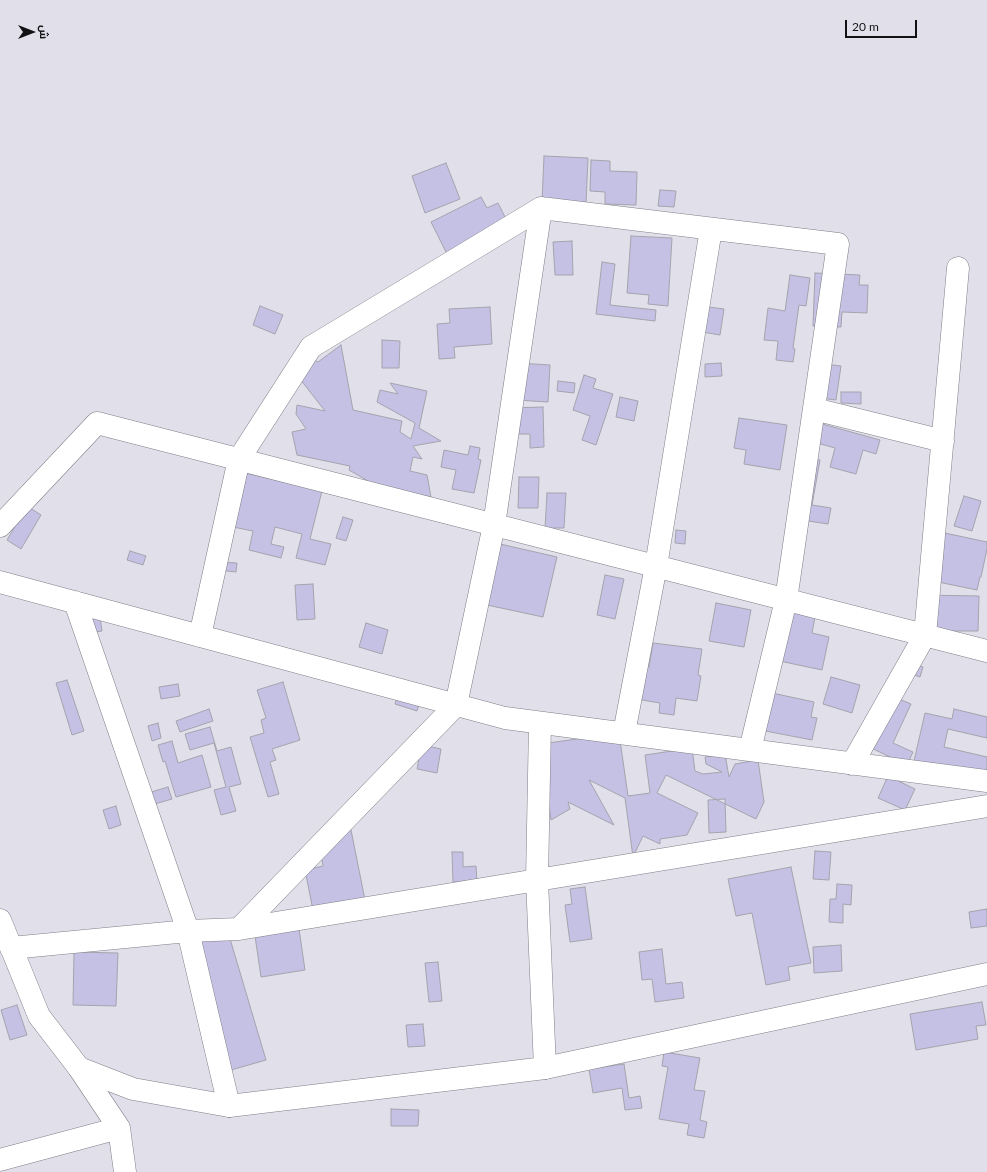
<!DOCTYPE html>
<meta charset="utf-8">
<style>
body{margin:0}
#map{position:relative;width:987px;height:1172px;overflow:hidden;background:#e1e0ea;font-family:Lato,Cairo,sans-serif}
canvas{display:block}
.north{position:absolute;left:12px;top:12px;width:40px;height:40px;-webkit-text-stroke:3px #e1e0ea;paint-order:stroke;rotate:90deg;font-size:11px;font-weight:700;line-height:16px;text-align:center;color:#121215}
.north::after{content:'';display:block;margin:auto;width:14px;height:18px;background:#121215;clip-path:polygon(50% 0,100% 100%,50% 72%,0 100%)}
.scale{position:absolute;left:845px;top:20px;width:72px;height:18px;box-sizing:border-box;border:2px solid #121215;border-top:0;padding-left:5px;font-size:12px;line-height:14px;white-space:nowrap;color:#121215;-webkit-text-stroke:3px #e1e0ea;paint-order:stroke}
</style>
<div id="map">
<canvas width="987" height="1172"></canvas>
<div class="north">ش</div>
<div class="scale">20 m</div>
</div>
<script>
const g = document.querySelector('canvas').getContext('2d');
g.lineJoin = 'round';
function paint(path, color) { g.fillStyle = color; g.fill(path, 'evenodd'); }
const shape = rows => new Path2D(rows.map(r => 'M' + r).join(''));
function trace(path, color, width, dash) { g.strokeStyle = color; g.lineWidth = width; g.lineCap = dash ? 'butt' : 'round'; g.setLineDash(dash || []); g.stroke(path); }
const building = shape([
 [544,156,588,158,586,204,542,202,544,156],
 [591,160,610,161,610,171,637,172,636,205,605,204,605,192,590,191,591,160],
 [446,163,460,199,425,213,412,176,446,163],
 [660,190,676,191,674,207,658,206,660,190],
 [481,197,487,208,498,203,512,231,451,262,431,222,481,197],
 [631,236,672,238,668,306,648,304,649,295,627,293,631,236],
 [572,241,573,275,555,275,553,242,572,241],
 [602,262,615,264,610,305,656,310,655,321,596,314,602,262],
 [815,273,860,275,859,285,868,285,867,313,842,312,841,327,813,326,815,273],
 [790,275,810,278,806,306,799,305,793,348,795,349,793,362,776,360,778,341,764,340,768,308,785,311,790,275],
 [260,306,283,315,275,334,253,325,260,306],
 [701,306,724,309,720,335,685,329,701,306],
 [490,307,492,344,454,347,455,358,439,359,437,324,450,323,449,309,490,307],
 [382,340,400,341,399,368,382,368,382,340],
 [341,345,353,410,402,421,400,432,411,439,415,423,377,402,380,390,398,394,390,383,427,391,419,428,441,441,413,446,422,459,413,457,410,471,427,475,431,497,375,485,349,470,350,466,297,455,292,432,306,429,296,414,297,405,325,411,300,379,305,355,318,362,341,345],
 [518,363,550,365,548,402,516,400,518,363],
 [721,363,722,376,705,377,705,364,721,363],
 [817,363,841,366,836,400,812,397,817,363],
 [584,375,596,379,593,388,613,394,596,445,582,440,590,416,573,410,584,375],
 [558,381,575,383,574,393,557,391,558,381],
 [841,392,861,392,861,404,841,403,841,392],
 [620,397,638,401,634,421,616,417,620,397],
 [543,407,544,447,530,448,530,434,509,434,509,408,543,407],
 [739,418,787,425,780,470,744,464,746,450,734,448,739,418],
 [808,420,880,440,876,454,863,450,856,474,830,467,835,448,803,439,808,420],
 [470,446,480,448,478,459,481,460,474,493,452,489,456,470,441,467,444,450,468,455,470,446],
 [800,456,820,460,812,505,831,508,828,524,789,518,800,456],
 [233,470,322,491,310,539,331,544,325,565,296,558,302,534,275,527,271,544,284,547,281,558,249,550,253,531,233,527,233,470],
 [519,477,539,477,538,508,518,508,519,477],
 [547,493,566,493,564,528,545,528,547,493],
 [964,496,981,501,972,531,954,526,964,496],
 [27,506,41,515,21,549,7,540,27,506],
 [343,517,353,520,346,541,336,538,343,517],
 [676,530,686,531,685,544,675,543,676,530],
 [940,532,987,542,987,549,981,577,980,577,977,590,938,582,940,532],
 [487,541,557,557,543,617,473,602,487,541],
 [130,551,146,556,143,565,127,560,130,551],
 [219,562,237,563,236,572,219,570,219,562],
 [605,575,624,579,615,619,597,615,605,575],
 [313,584,315,619,297,620,295,585,313,584],
 [921,595,979,596,978,631,921,631,921,595],
 [716,603,751,610,744,647,709,641,716,603],
 [779,609,815,617,812,633,829,637,822,670,770,659,779,609],
 [99,610,102,631,88,633,84,613,99,610],
 [366,623,388,630,382,654,359,647,366,623],
 [653,643,702,649,698,675,701,676,697,701,676,698,674,715,659,713,660,703,636,699,640,665,649,667,653,643],
 [909,662,923,667,920,677,906,672,909,662],
 [831,677,860,685,852,713,823,704,831,677],
 [67,680,84,731,72,735,56,683,67,680],
 [283,682,300,740,272,749,276,760,270,762,279,794,268,797,250,737,264,733,261,720,266,718,257,690,283,682],
 [178,684,180,696,161,699,159,687,178,684],
 [758,690,814,702,811,717,817,718,812,740,750,728,758,690],
 [398,694,420,701,417,711,395,704,398,694],
 [892,696,911,704,893,743,913,752,907,765,869,747,892,696],
 [209,709,213,721,180,732,176,721,209,709],
 [954,709,987,717,987,738,948,729,944,747,987,757,987,778,914,761,925,713,952,719,954,709],
 [158,723,161,738,152,741,148,726,158,723],
 [210,727,217,751,231,747,241,784,229,787,236,811,221,815,214,790,226,787,214,743,190,750,185,734,210,727],
 [619,733,628,796,650,793,645,755,692,748,695,771,703,774,722,772,706,764,705,757,725,754,729,777,735,764,758,760,764,802,756,819,666,775,657,793,698,813,687,835,660,839,660,844,643,836,633,857,625,798,589,780,614,825,568,802,570,809,551,820,541,744,619,733],
 [172,741,178,763,202,755,211,787,176,797,165,761,163,762,158,745,172,741],
 [422,745,441,749,437,773,417,769,422,745],
 [888,776,915,789,905,810,878,798,888,776],
 [168,787,172,799,151,805,148,793,168,787],
 [725,799,726,832,709,833,708,800,725,799],
 [116,806,121,825,109,829,103,810,116,806],
 [351,830,365,900,313,910,305,870,323,866,318,837,351,830],
 [815,851,831,852,829,880,813,879,815,851],
 [452,852,463,852,463,867,476,866,477,882,453,882,452,852],
 [791,867,811,963,788,967,790,980,766,985,752,913,736,916,728,879,791,867],
 [837,884,852,885,851,905,843,904,843,923,829,922,830,899,836,899,837,884],
 [585,887,592,939,570,942,565,905,572,904,570,889,585,887],
 [987,909,987,926,971,928,969,912,987,909],
 [299,929,305,970,261,977,255,936,299,929],
 [228,932,266,1060,224,1072,186,945,228,932],
 [841,945,842,971,814,973,813,947,841,945],
 [662,949,666,984,682,982,684,998,655,1002,652,979,642,980,639,952,662,949],
 [74,952,118,953,116,1006,73,1005,74,952],
 [438,962,442,1001,429,1002,425,963,438,962],
 [982,1002,986,1025,976,1026,978,1039,916,1050,910,1014,982,1002],
 [17,1005,27,1035,10,1040,1,1010,17,1005],
 [423,1024,425,1046,408,1047,406,1025,423,1024],
 [664,1052,700,1058,694,1090,705,1091,700,1120,707,1122,704,1138,687,1135,689,1124,659,1119,668,1067,662,1066,664,1052],
 [624,1064,629,1098,640,1096,642,1108,625,1110,622,1088,593,1093,589,1069,624,1064],
 [391,1109,419,1110,418,1126,391,1126,391,1109]
]);
const street = shape([
 [814,409,943,441],
 [0,526,97,423,987,651],
 [0,582,505,718,987,781],
 [75,602,188,931,229,1106],
 [200,636,239,459,311,347,541,208,838,244,786,600,750,750],
 [540,723,537,880,545,1068],
 [624,733,656,566,711,229],
 [852,764,925,635,958,268],
 [239,929,456,705,494,525,541,208],
 [11,948,188,931,239,929,987,806],
 [79,1068,119,1128,125,1172],
 [0,1160,119,1128]
]);
const secondary = shape([
 [0,920,39,1016,79,1068,133,1089,229,1106,545,1068,987,974]
]);
paint(building, '#c4c1e4');
trace(building, '#a4a3ad', 1);
trace(street, '#7f7e88', 23);
trace(secondary, '#7f7e88', 23);
trace(street, '#fff', 22);
trace(secondary, '#fff', 22);
</script>
